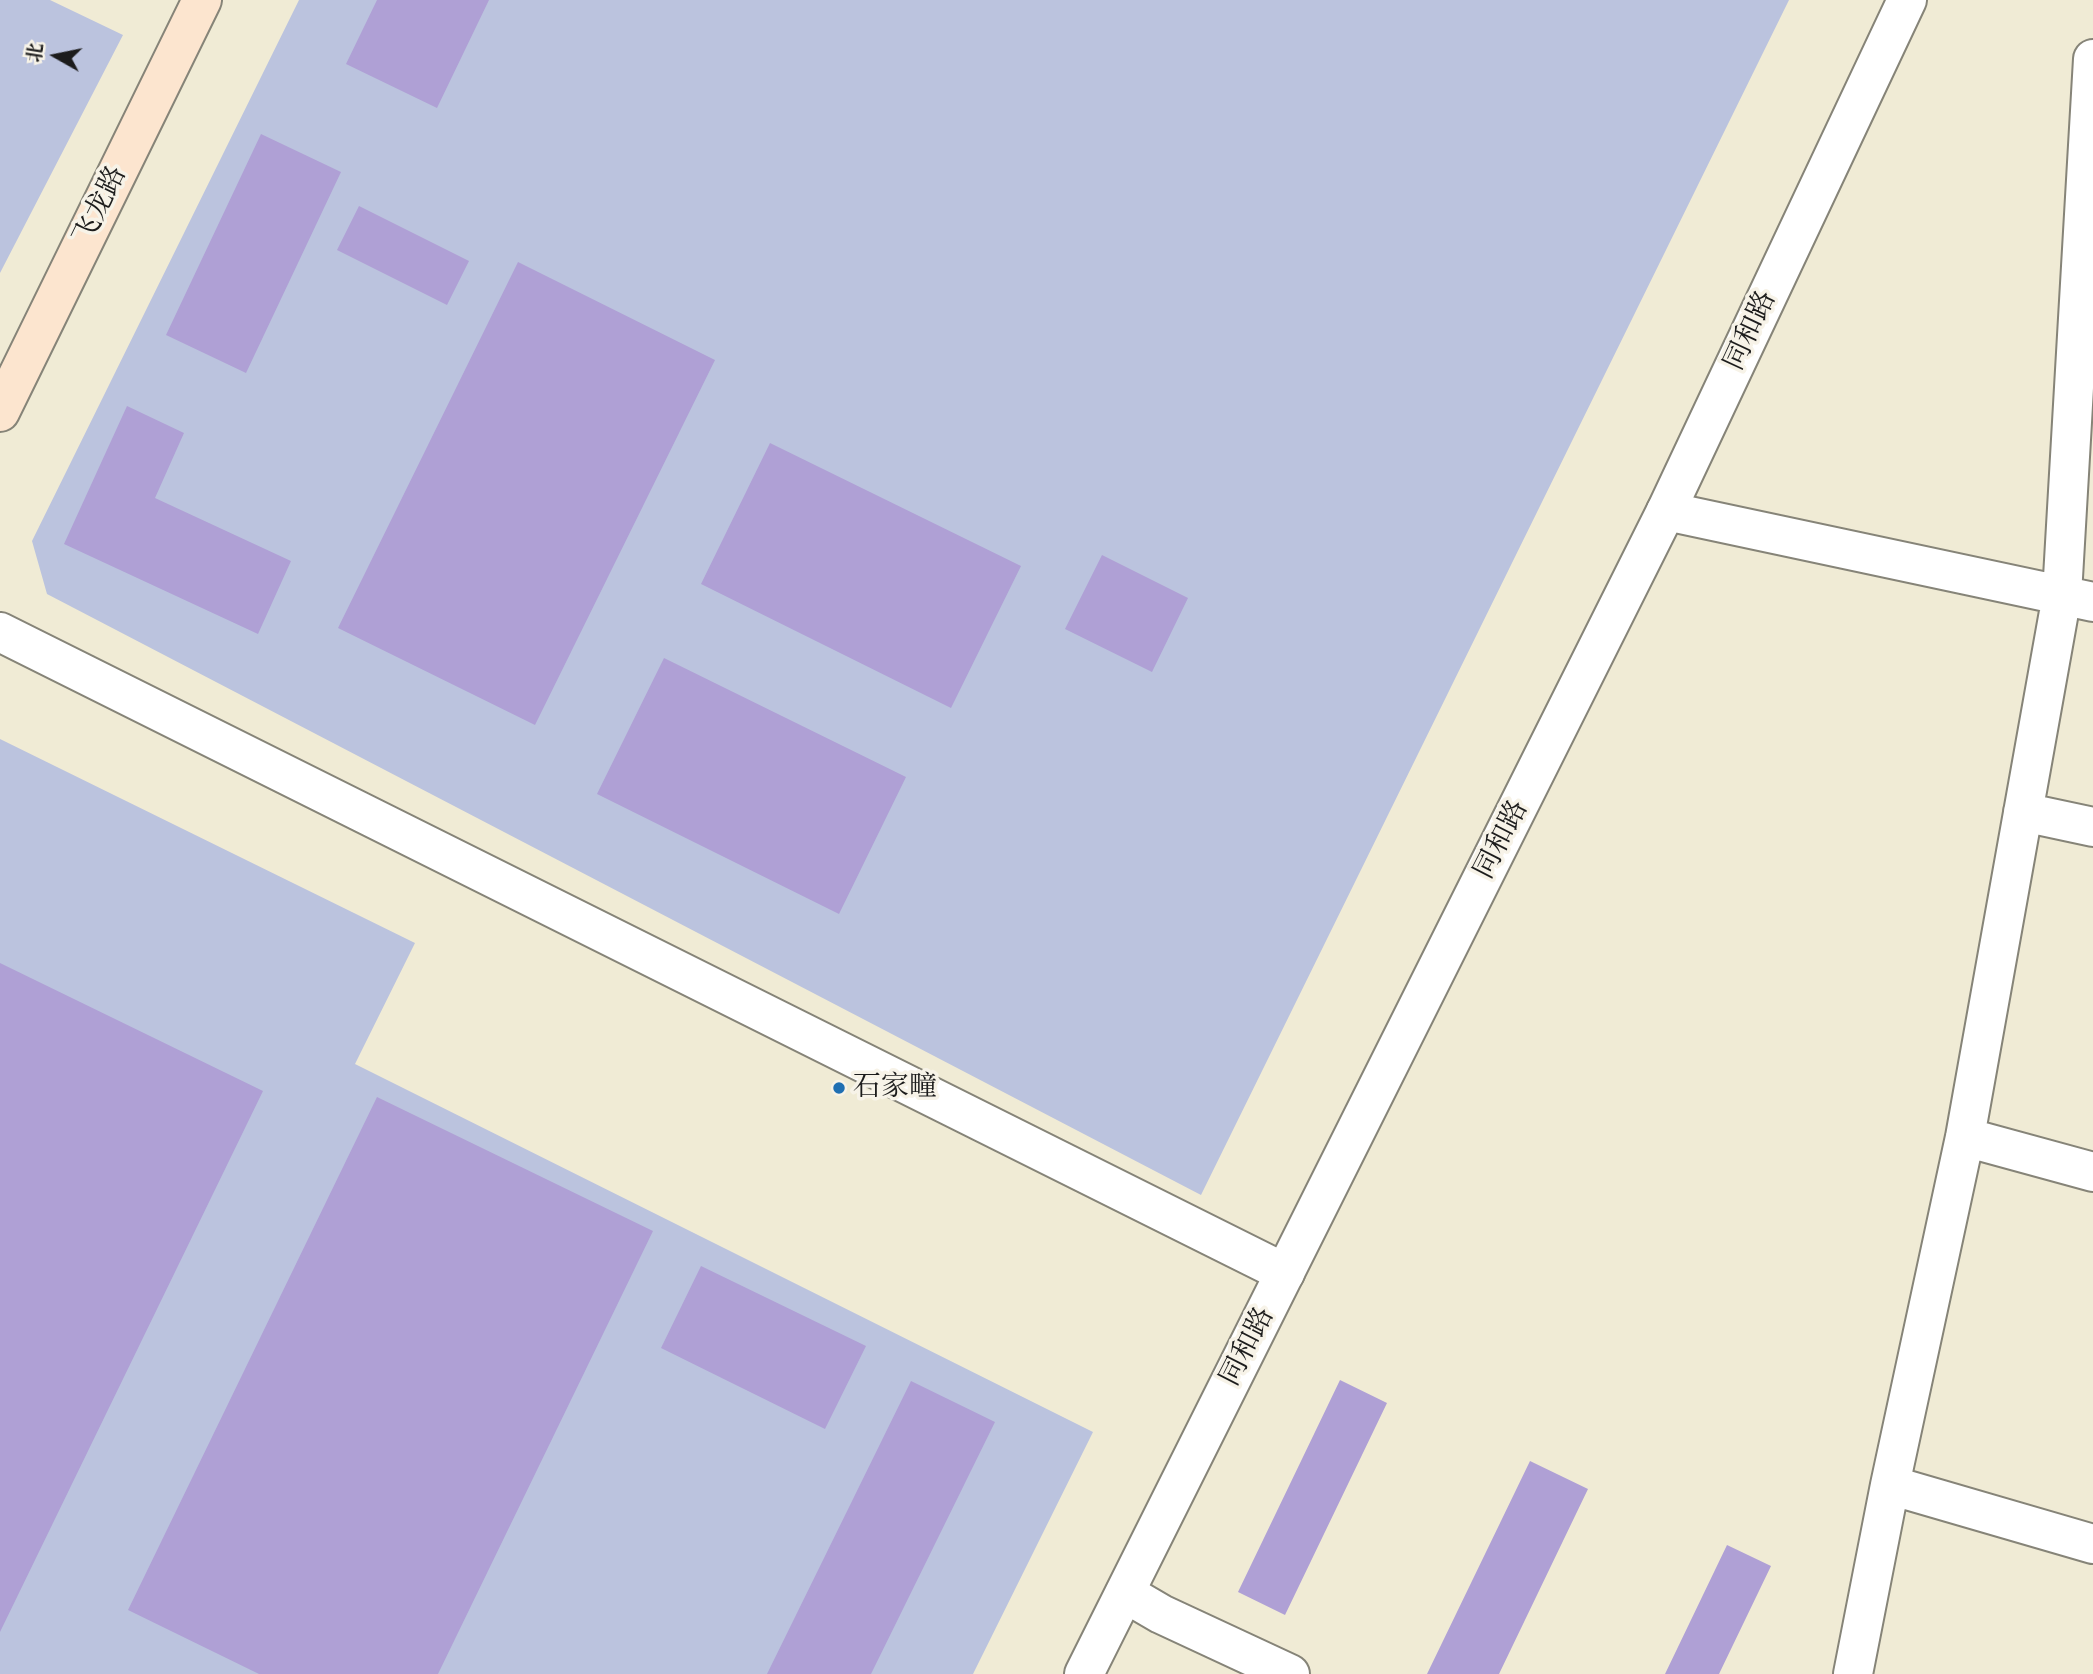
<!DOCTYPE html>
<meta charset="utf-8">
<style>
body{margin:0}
#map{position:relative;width:2093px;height:1674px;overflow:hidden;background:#f0ebd5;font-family:Alegreya,"Noto Serif SC",serif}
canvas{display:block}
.north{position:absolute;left:21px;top:21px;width:70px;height:70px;-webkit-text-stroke:5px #f7f3e8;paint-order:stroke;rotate:279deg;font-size:19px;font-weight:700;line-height:28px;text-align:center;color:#1c1c1c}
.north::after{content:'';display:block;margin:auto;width:24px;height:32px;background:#1c1c1c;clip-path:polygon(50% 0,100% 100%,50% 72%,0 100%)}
</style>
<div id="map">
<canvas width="2093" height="1674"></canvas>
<div class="north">北</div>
</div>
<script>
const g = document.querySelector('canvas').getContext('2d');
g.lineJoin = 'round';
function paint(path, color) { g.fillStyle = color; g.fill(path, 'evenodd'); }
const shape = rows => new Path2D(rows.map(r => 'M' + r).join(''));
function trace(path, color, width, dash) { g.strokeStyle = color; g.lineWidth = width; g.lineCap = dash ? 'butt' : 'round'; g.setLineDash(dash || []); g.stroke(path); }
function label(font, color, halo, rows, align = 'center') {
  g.font = font + ' Alegreya,"Noto Serif SC",serif'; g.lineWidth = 7; g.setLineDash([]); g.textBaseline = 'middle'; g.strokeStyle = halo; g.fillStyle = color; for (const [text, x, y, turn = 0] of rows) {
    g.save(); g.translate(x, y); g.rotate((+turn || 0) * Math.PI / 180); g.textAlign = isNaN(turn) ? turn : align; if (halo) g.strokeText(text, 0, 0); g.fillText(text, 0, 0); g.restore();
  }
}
const industrial = shape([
 [0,0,50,0,123,35,0,273],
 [299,0,1789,0,1201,1195,47,594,32,541],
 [0,739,415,943,355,1064,1093,1432,973,1674,0,1674]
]);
const building = shape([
 [377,0,489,0,437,108,346,64],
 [261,134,341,172,246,373,166,335],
 [359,206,469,261,447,305,337,250],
 [518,262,715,360,535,725,338,628],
 [127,406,184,433,155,498,291,561,258,634,64,544],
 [770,443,1021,566,951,708,701,584],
 [1102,555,1188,598,1152,672,1065,629],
 [664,658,906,777,839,914,597,794],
 [0,963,263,1091,0,1632],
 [377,1097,653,1231,438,1674,259,1674,128,1610],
 [701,1266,866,1346,825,1429,661,1348],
 [1340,1380,1387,1403,1285,1615,1238,1592],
 [911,1381,995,1422,871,1674,767,1674],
 [1530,1461,1588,1489,1499,1674,1427,1674],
 [1727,1545,1771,1566,1719,1674,1665,1674]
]);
const minor = shape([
 [1666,511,2093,602],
 [0,632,1285,1273],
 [2023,812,2093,827],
 [1965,1137,2093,1172],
 [1890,1485,2093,1544],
 [1125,1593,1161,1614,1290,1674],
 [1853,1674,1890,1485,1965,1137,2062,595,2093,59]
]);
const tertiary = shape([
 [1084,1674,1666,511,1907,0]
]);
const secondary = shape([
 [0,412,202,0]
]);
const markers = [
 [839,1088,7,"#1f6fb2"]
];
const streetNames = [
 ["飞龙路",101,206,-64],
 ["同和路",1751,331,-65],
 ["同和路",1502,840,-63],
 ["同和路",1248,1347,-63]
];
const poiNames = [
 ["石家疃",853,1088]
];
paint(industrial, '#bbc3de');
paint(building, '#afa0d5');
trace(minor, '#868478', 42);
trace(tertiary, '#868478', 42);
trace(secondary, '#868478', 42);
trace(minor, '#fff', 38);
trace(tertiary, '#fff', 38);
trace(secondary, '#fce5cf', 38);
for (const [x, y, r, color] of markers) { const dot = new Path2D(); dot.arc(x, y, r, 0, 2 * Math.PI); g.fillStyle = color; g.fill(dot); trace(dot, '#f7f3e8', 2.5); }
label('28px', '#1c1c1c', '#f7f3e8', streetNames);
label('28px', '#1c1c1c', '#f7f3e8', poiNames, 'left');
</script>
